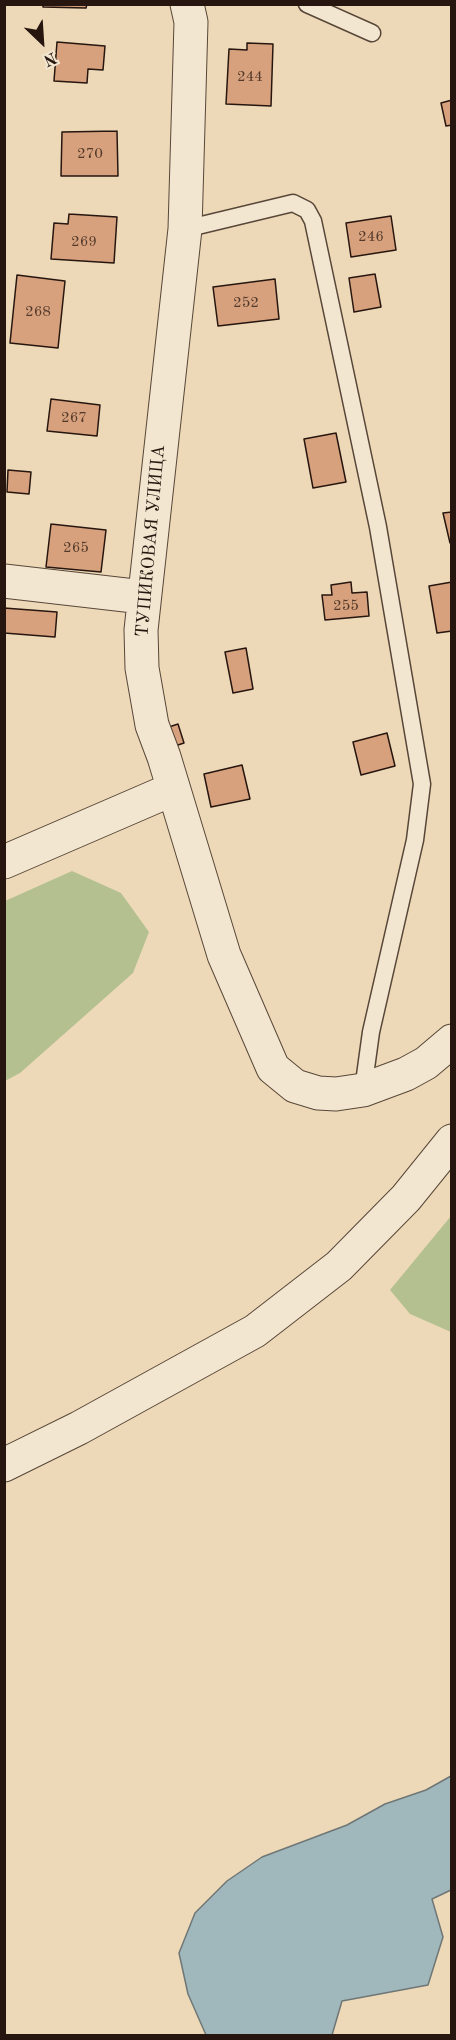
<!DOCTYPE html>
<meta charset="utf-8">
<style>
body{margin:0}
#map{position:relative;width:456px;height:2040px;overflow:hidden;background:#edd9b7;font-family:"Old Standard TT",serif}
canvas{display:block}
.frame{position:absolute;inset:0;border:6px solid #26160f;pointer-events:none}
.north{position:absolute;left:12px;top:12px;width:60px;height:60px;-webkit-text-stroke:4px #f3e6d0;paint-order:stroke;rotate:155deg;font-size:16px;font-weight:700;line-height:24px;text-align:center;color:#26160f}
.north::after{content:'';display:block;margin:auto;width:21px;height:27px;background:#26160f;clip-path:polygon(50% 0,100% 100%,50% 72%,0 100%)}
</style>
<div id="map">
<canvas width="456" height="2040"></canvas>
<div class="frame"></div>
<div class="north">N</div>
</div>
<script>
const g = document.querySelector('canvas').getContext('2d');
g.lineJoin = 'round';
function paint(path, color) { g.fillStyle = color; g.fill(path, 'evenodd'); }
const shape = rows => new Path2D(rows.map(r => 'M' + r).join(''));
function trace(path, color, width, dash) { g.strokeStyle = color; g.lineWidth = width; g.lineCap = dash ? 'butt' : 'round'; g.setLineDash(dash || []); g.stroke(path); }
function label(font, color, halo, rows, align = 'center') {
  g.font = font + ' "Old Standard TT",serif'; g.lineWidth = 5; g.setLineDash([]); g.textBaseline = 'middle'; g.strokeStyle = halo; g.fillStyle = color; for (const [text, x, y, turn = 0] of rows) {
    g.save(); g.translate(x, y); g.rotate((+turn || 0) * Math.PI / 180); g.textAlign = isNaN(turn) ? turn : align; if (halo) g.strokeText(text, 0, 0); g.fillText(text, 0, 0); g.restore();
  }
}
const green = shape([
 [72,871,121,893,149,932,133,973,20,1073,5,1081,5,901],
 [451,1216,451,1332,410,1314,390,1290]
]);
const water = shape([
 [451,1776,451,1890,432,1899,443,1937,428,1985,342,2001,332,2035,206,2035,188,1994,179,1953,195,1913,227,1881,262,1857,347,1825,385,1804,426,1790,451,1776]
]);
const building = shape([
 [43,4,87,4,86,8,43,7,43,4],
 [57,42,105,46,103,70,88,69,87,83,54,81,57,42],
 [247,43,273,44,271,106,226,104,229,49,247,50,247,43],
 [452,100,452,125,446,126,441,103,452,100],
 [117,131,118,176,61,176,62,132,117,131],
 [69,214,117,217,114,263,51,259,54,223,68,224,69,214],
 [391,216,396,250,351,257,346,223,391,216],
 [375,274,381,307,354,312,349,278,375,274],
 [17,275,65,281,58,348,10,343,17,275],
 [275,279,279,319,218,326,213,287,275,279],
 [51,399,100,405,97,436,47,431,51,399],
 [336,433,346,482,313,488,304,439,336,433],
 [8,470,31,472,29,494,7,492,8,470],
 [452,512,452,542,450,543,443,513,452,512],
 [51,524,106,530,101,572,46,567,51,524],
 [351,582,352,593,367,592,369,616,325,620,322,595,332,595,331,585,351,582],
 [452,582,452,631,437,633,429,586,452,582],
 [4,608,57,612,55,637,4,633,4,608],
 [246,648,253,689,233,693,225,652,246,648],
 [178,724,184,743,166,749,160,730,178,724],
 [387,733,395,766,361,775,353,742,387,733],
 [242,765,250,799,211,807,204,774,242,765]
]);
const service = shape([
 [307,4,372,33],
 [185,229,293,203,307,210,313,221,378,527,422,784,415,840,371,1032,363,1090]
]);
const minor = shape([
 [187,4,191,22,185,229,141,630,142,668,152,725,164,757,224,955,273,1068,295,1086,318,1093,336,1094,363,1090,406,1074,426,1063,452,1041],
 [4,581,143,597],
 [4,862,173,789]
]);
const tertiary = shape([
 [4,1465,79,1428,255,1331,339,1266,406,1198,452,1141]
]);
const numberNames = [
 ["244",250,77],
 ["270",90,154],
 ["246",371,237],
 ["269",84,242],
 ["252",246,303],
 ["268",38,312],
 ["267",74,418],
 ["265",76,548],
 ["255",346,606]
];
const streetNames = [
 ["ТУПИКОВАЯ УЛИЦА",151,541,-85]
];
paint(green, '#b5c090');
paint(water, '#a0b7bb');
trace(water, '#6f7776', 1.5);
paint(building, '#d8a17d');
trace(building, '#26160f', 1.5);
trace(service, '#584739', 19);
trace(minor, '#584739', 35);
trace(tertiary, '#584739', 35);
trace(service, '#f3e6d0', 16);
trace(minor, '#f3e6d0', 33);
trace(tertiary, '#f3e6d0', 33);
label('15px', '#52392a', null, numberNames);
label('18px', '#26160f', '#f3e6d0', streetNames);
</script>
